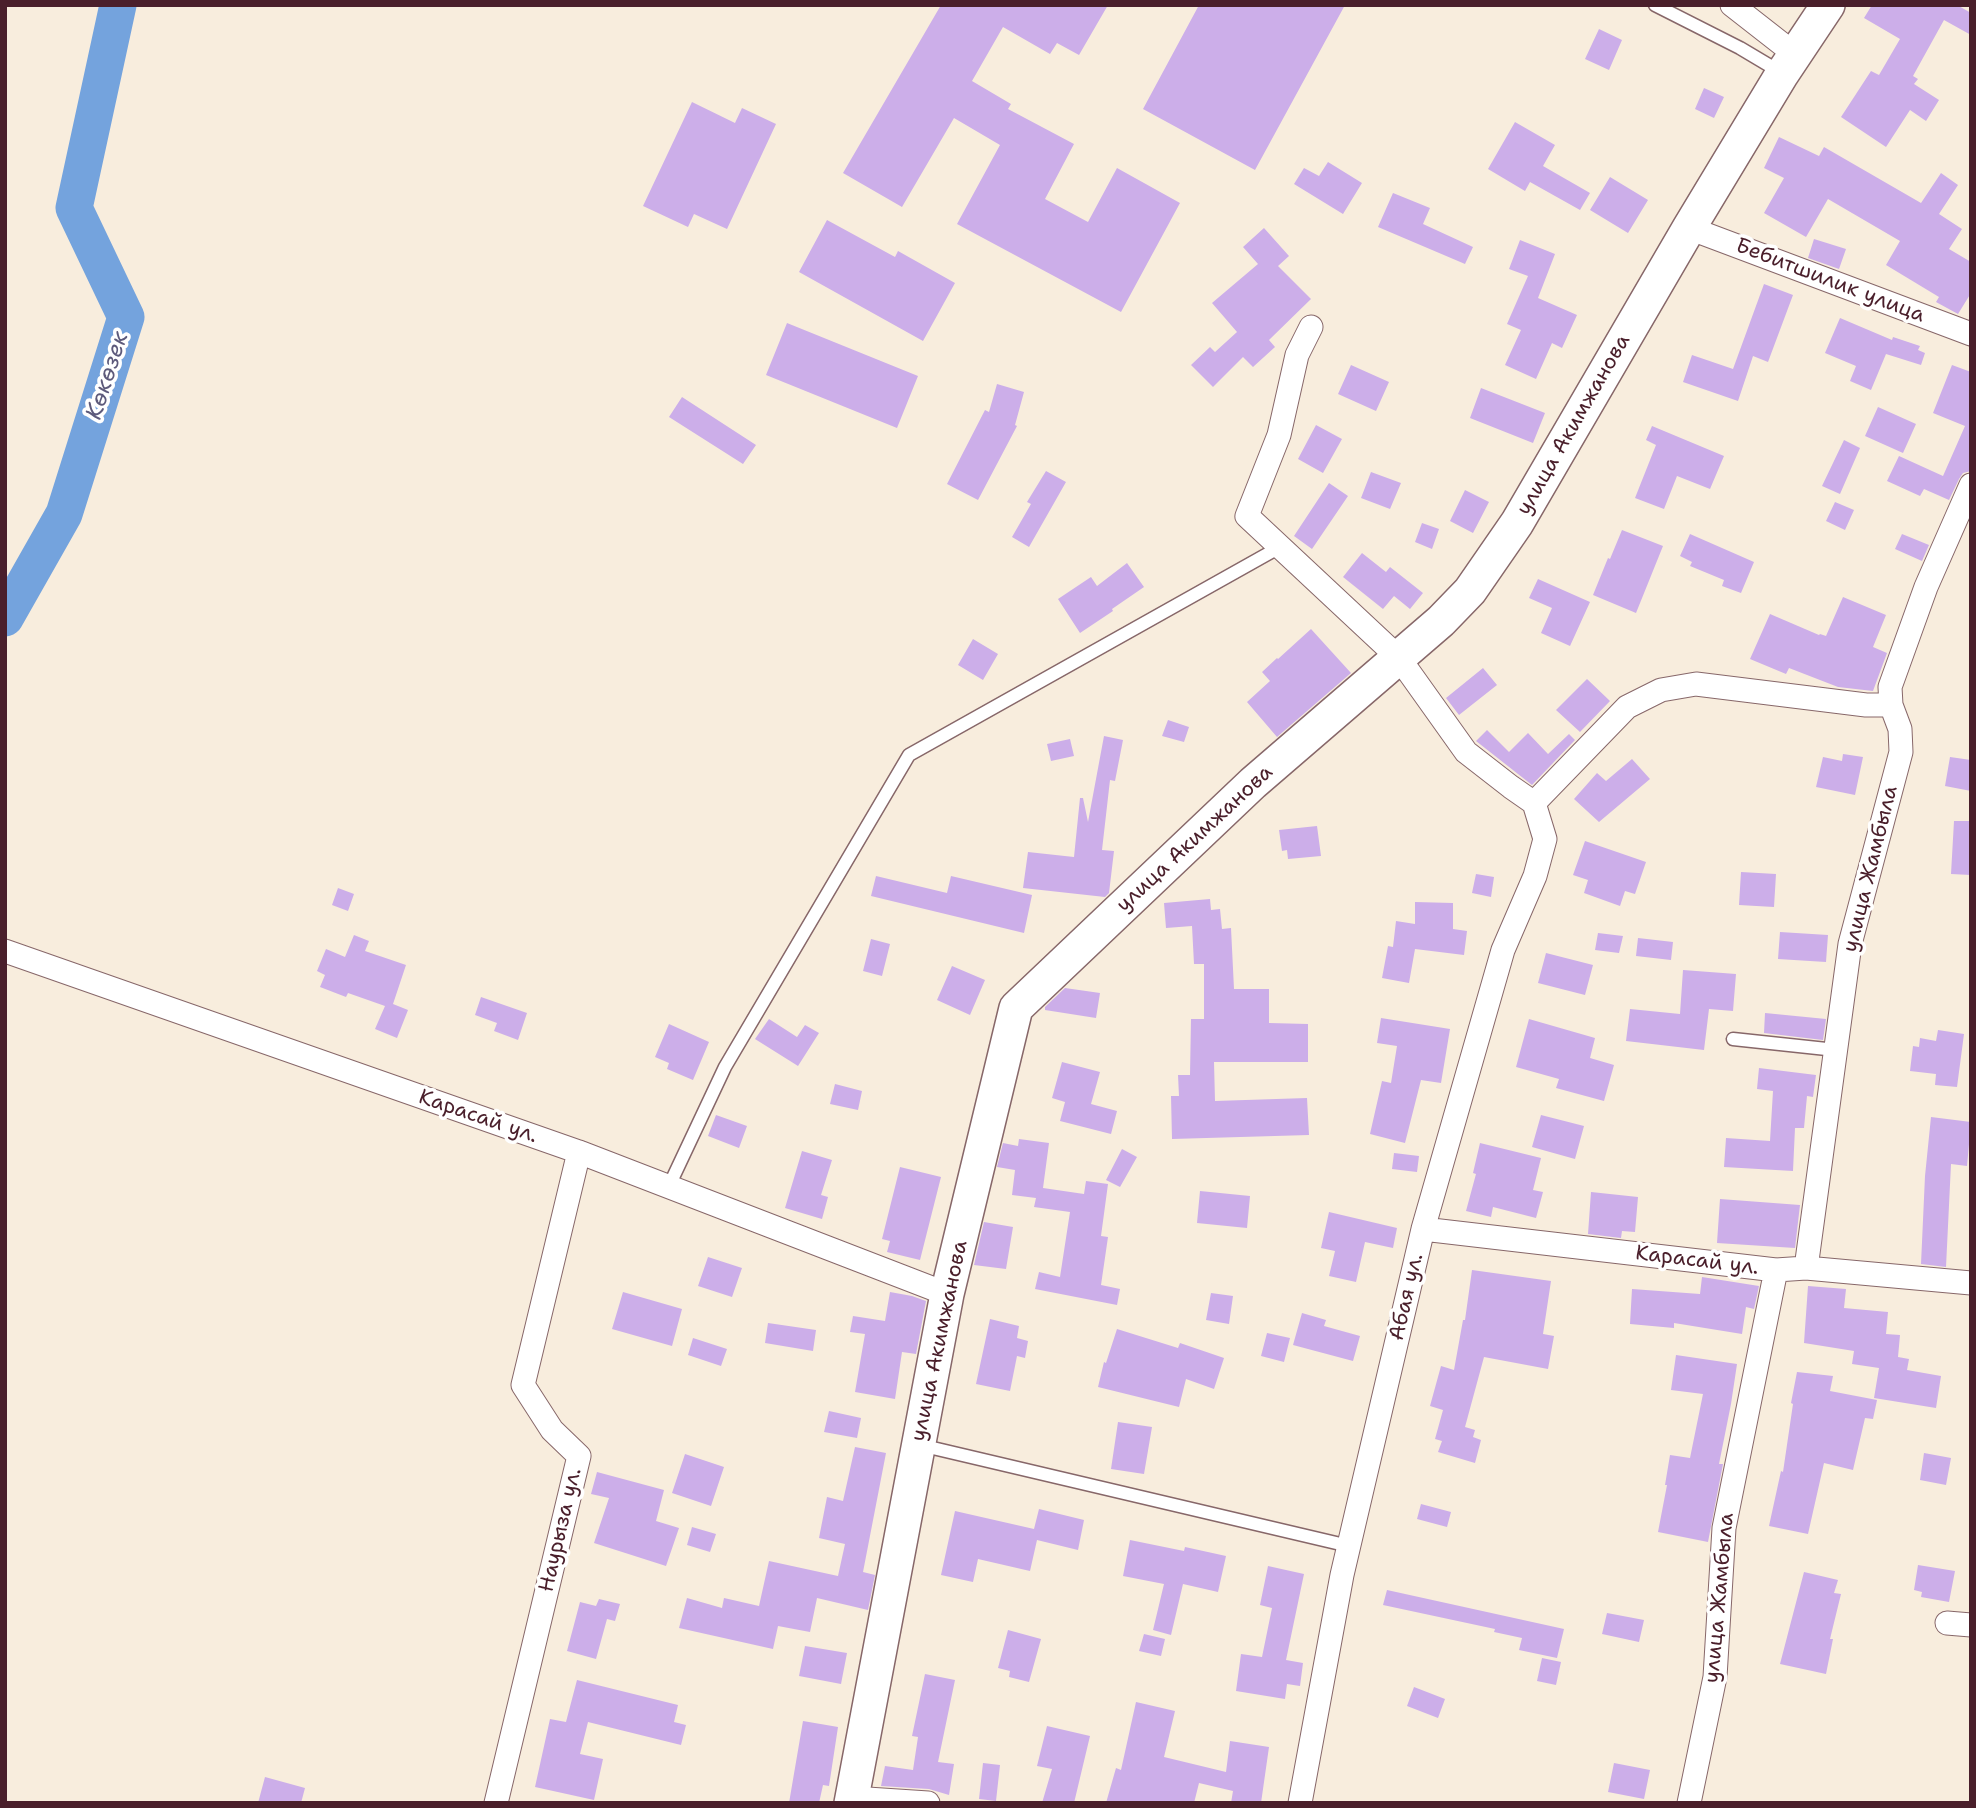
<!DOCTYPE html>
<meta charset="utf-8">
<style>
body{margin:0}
#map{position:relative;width:1976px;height:1808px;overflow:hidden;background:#f8eddd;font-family:"Shantell Sans",sans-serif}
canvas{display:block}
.frame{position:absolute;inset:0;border:7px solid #4a1f2b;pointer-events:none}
</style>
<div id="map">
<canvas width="1976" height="1808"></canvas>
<div class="frame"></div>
</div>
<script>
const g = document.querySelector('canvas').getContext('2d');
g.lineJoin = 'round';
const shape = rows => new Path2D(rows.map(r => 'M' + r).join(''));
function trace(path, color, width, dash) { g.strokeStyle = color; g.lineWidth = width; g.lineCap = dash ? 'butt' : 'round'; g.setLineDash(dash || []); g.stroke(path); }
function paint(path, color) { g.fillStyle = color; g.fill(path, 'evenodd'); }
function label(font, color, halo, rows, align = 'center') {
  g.font = font + ' "Shantell Sans",sans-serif'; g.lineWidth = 7; g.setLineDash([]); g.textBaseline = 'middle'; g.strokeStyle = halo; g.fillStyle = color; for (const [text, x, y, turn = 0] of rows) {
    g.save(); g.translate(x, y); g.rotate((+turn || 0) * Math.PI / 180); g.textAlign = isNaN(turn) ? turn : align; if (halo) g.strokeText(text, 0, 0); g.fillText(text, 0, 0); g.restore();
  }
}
const river = shape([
 [5,618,64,514,126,317,74,208,118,5]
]);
const building = shape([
 [941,5,1108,5,1079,55,1057,43,1050,54,1003,27,972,81,1011,104,1008,109,1074,144,1045,199,1088,222,1117,168,1180,203,1121,312,957,224,1000,145,954,118,902,207,843,173],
 [1199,5,1345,5,1255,170,1143,109],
 [1872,5,1957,5,1971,13,1971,35,1944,20,1913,76,1918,79,1914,84,1939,100,1926,121,1910,110,1886,147,1841,117,1871,71,1879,75,1900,39,1864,18],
 [1599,29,1622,40,1609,70,1585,59],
 [1704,88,1724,97,1714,118,1695,109],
 [692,102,735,123,742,108,776,124,727,229,694,214,688,227,643,206],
 [1515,122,1555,145,1543,166,1590,193,1580,210,1530,182,1525,191,1488,169],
 [1779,137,1819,156,1824,147,1921,203,1941,173,1958,185,1939,214,1962,229,1949,249,1971,262,1971,293,1958,314,1936,302,1939,297,1886,265,1900,241,1828,199,1806,237,1764,213,1784,178,1764,168],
 [1328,162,1362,183,1343,214,1294,184,1304,168,1319,176],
 [1610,177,1648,200,1628,233,1590,210],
 [1393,193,1430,208,1423,224,1473,247,1465,264,1378,227],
 [827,220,895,257,898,251,955,283,923,341,799,272],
 [1264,228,1289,256,1278,266,1311,299,1269,340,1275,347,1253,367,1243,357,1213,387,1191,365,1210,347,1215,352,1237,332,1212,303,1258,264,1243,247],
 [1814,239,1846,249,1839,269,1808,258],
 [1520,240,1555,254,1538,298,1577,315,1562,348,1552,343,1536,379,1505,365,1521,330,1507,324,1528,276,1509,269],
 [1764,284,1793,295,1768,362,1753,356,1738,401,1683,382,1692,355,1733,369],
 [1840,318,1892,340,1893,337,1920,346,1918,350,1925,353,1921,365,1886,354,1871,390,1850,381,1856,366,1825,353],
 [787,323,918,376,897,428,766,375],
 [1351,365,1389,382,1376,411,1338,394],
 [1952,365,1971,372,1971,471,1963,473,1959,479,1949,500,1924,489,1920,496,1887,481,1899,456,1943,476,1965,426,1933,413],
 [997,384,1024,392,1015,425,1017,426,978,500,947,484,985,410,989,412],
 [1481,388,1545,413,1533,443,1470,418],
 [682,397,756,445,743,464,669,417],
 [1878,407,1916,424,1903,453,1865,436],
 [1316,425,1342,439,1323,473,1298,459],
 [1652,426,1724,456,1710,489,1677,476,1664,509,1635,498,1656,445,1646,440],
 [1844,440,1860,448,1840,494,1822,486],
 [1046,471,1066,482,1029,547,1012,537,1031,504,1027,502],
 [1371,472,1401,483,1390,509,1361,498],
 [1329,483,1348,496,1312,549,1294,536],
 [1465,490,1489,502,1473,533,1450,521],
 [1835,502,1854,510,1845,530,1826,521],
 [1422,523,1439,529,1432,549,1415,542],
 [1622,530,1663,546,1636,613,1593,595,1608,558,1610,559],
 [1690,534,1754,562,1741,593,1722,586,1724,580,1690,566,1692,562,1680,556],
 [1902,534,1929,545,1922,561,1895,549],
 [1362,553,1386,572,1390,567,1423,593,1410,609,1394,596,1383,609,1343,577],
 [1127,563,1144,587,1112,609,1113,611,1080,633,1058,599,1091,577,1097,586],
 [1538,579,1590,602,1570,646,1541,633,1552,608,1529,598],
 [1843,597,1886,615,1873,647,1887,653,1873,691,1838,687,1789,668,1786,674,1750,659,1770,614,1819,635,1820,634,1826,636],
 [1311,629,1351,673,1277,737,1247,702,1270,681,1262,672,1277,658,1278,659],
 [973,639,998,654,983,680,958,665],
 [1483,668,1497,685,1459,715,1446,698],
 [1587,679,1610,701,1580,732,1556,710],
 [1168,720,1189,727,1184,742,1162,736],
 [1487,730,1509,752,1528,733,1548,754,1569,734,1575,740,1532,785,1476,741],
 [1104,736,1123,740,1115,781,1110,780,1102,850,1114,851,1109,893,1105,897,1023,888,1028,852,1074,857,1080,798,1083,798,1088,822],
 [1070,739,1074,756,1051,761,1047,744],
 [1843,754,1863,757,1855,795,1816,787,1823,757,1842,761],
 [1950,757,1971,760,1971,791,1945,786],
 [1632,759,1650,779,1599,822,1574,799,1597,773,1606,781],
 [1954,821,1971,821,1971,875,1951,874],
 [1317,826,1321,856,1288,859,1287,850,1282,851,1279,830],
 [1585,841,1646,862,1635,894,1625,891,1620,906,1584,893,1588,880,1573,875],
 [1741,872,1776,874,1774,907,1739,905],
 [1476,874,1494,877,1491,897,1472,893],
 [876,876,947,893,951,876,1032,895,1024,933,871,896],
 [338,888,354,894,348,911,332,905],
 [1210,899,1211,910,1220,909,1222,929,1231,928,1234,989,1269,989,1269,1023,1308,1024,1308,1062,1214,1062,1215,1101,1307,1098,1309,1135,1172,1139,1171,1096,1179,1096,1178,1075,1190,1075,1191,1019,1204,1019,1204,964,1194,964,1192,926,1166,928,1164,903],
 [1415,902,1453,903,1453,929,1467,931,1464,955,1415,949,1409,983,1382,978,1388,946,1393,947,1396,921,1415,924],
 [1780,932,1828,935,1826,962,1778,959],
 [1598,933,1623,936,1619,953,1595,950],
 [354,935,369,941,365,951,406,965,393,1004,408,1010,397,1038,375,1029,385,1006,348,993,346,997,320,987,325,975,317,971,326,949,345,957],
 [1638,938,1673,942,1671,960,1636,956],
 [871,939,890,944,882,976,863,971],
 [1546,953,1593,965,1585,995,1538,983],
 [952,966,985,980,970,1015,937,1000],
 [1683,970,1736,974,1733,1011,1709,1009,1704,1050,1626,1041,1630,1009,1680,1014],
 [1065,988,1100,993,1096,1018,1045,1010,1045,1007],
 [481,997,527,1013,518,1040,494,1031,497,1023,475,1015],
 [1765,1013,1826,1019,1823,1040,1764,1033],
 [1381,1018,1450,1029,1441,1083,1421,1080,1405,1143,1370,1134,1382,1081,1391,1083,1397,1046,1377,1043],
 [769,1019,797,1037,805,1025,819,1033,798,1066,755,1039],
 [1529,1019,1595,1038,1590,1058,1614,1065,1604,1101,1556,1088,1559,1079,1516,1067],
 [669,1024,709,1042,693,1080,667,1069,669,1063,655,1057],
 [1938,1030,1964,1034,1957,1087,1935,1085,1936,1074,1910,1071,1913,1046,1919,1047,1920,1038,1936,1041],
 [1062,1062,1100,1072,1091,1104,1117,1111,1111,1134,1060,1121,1065,1102,1052,1098],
 [1759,1068,1816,1075,1813,1097,1807,1096,1804,1128,1795,1128,1793,1171,1724,1167,1726,1138,1770,1141,1773,1091,1757,1089],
 [835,1084,862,1091,858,1110,830,1104],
 [716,1115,747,1126,739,1148,708,1136],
 [1541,1115,1584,1126,1575,1159,1532,1147],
 [1931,1117,1971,1122,1967,1166,1951,1164,1946,1267,1921,1264,1925,1176],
 [1019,1139,1049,1143,1043,1188,1084,1194,1086,1181,1108,1184,1101,1236,1108,1237,1101,1285,1120,1289,1117,1305,1035,1289,1039,1272,1060,1277,1070,1212,1034,1207,1036,1198,1012,1195,1015,1170,997,1167,1003,1143,1018,1146],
 [1480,1143,1541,1158,1533,1190,1543,1192,1536,1218,1493,1207,1491,1217,1466,1211,1476,1174,1473,1173],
 [1122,1149,1137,1157,1120,1187,1106,1180],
 [802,1151,832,1160,821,1195,828,1197,822,1219,785,1208],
 [1394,1153,1419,1156,1417,1172,1392,1169],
 [900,1167,941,1177,920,1260,887,1252,890,1241,882,1239],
 [1200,1191,1250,1196,1247,1228,1197,1223],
 [1591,1192,1638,1197,1635,1232,1622,1231,1621,1238,1588,1234],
 [1720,1199,1800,1205,1795,1248,1717,1243],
 [1329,1212,1397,1228,1393,1248,1365,1242,1356,1282,1329,1276,1335,1251,1321,1248],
 [984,1222,1013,1227,1006,1269,974,1265],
 [708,1257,742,1268,732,1297,698,1286],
 [1472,1270,1551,1281,1543,1334,1554,1336,1548,1369,1484,1357,1465,1427,1475,1430,1473,1437,1481,1440,1475,1463,1438,1452,1442,1441,1435,1439,1443,1410,1430,1406,1441,1366,1454,1370,1463,1320,1465,1320],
 [1702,1277,1759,1286,1754,1309,1746,1307,1742,1334,1674,1323,1674,1328,1630,1324,1632,1289,1700,1294],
 [1808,1286,1846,1289,1844,1308,1888,1312,1886,1334,1900,1335,1898,1357,1909,1359,1907,1370,1941,1376,1936,1408,1874,1398,1879,1368,1852,1364,1854,1351,1804,1343],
 [623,1292,682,1309,672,1346,612,1329],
 [890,1292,912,1296,926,1301,916,1354,902,1352,895,1399,855,1392,865,1334,850,1332,853,1316,885,1321],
 [1211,1293,1233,1296,1229,1324,1206,1320],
 [1302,1313,1326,1320,1324,1326,1360,1336,1353,1361,1293,1345],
 [990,1319,1019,1326,1017,1338,1028,1341,1025,1358,1017,1356,1010,1391,976,1384],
 [768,1323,816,1330,813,1351,765,1343],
 [1117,1329,1178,1348,1180,1343,1224,1358,1214,1389,1186,1379,1179,1407,1098,1387,1104,1362,1106,1363],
 [1267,1333,1290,1338,1284,1362,1261,1356],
 [693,1338,727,1349,721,1366,688,1355],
 [1676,1355,1737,1364,1731,1404,1719,1464,1723,1464,1708,1542,1658,1532,1667,1485,1665,1485,1670,1455,1690,1458,1703,1394,1671,1390],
 [1797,1372,1833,1376,1830,1391,1877,1400,1873,1419,1865,1418,1853,1470,1824,1463,1808,1534,1769,1526,1781,1471,1783,1472,1793,1404,1791,1403],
 [829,1411,861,1418,857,1438,824,1432],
 [1118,1422,1152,1427,1144,1474,1111,1469],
 [855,1447,886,1453,863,1572,875,1575,868,1610,817,1598,810,1632,778,1626,773,1649,679,1628,687,1598,722,1608,724,1598,759,1606,769,1561,838,1576,845,1544,819,1538,827,1497,843,1501],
 [1924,1453,1951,1458,1946,1485,1920,1480],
 [685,1454,724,1467,711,1506,672,1493],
 [597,1472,664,1490,656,1521,679,1528,666,1566,594,1543,609,1498,591,1494],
 [1421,1504,1451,1512,1447,1527,1417,1519],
 [1039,1509,1084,1520,1078,1550,1037,1540,1030,1571,978,1559,973,1582,941,1575,955,1511,1034,1529],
 [692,1527,716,1534,710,1552,687,1545],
 [1130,1540,1184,1551,1185,1547,1226,1556,1218,1592,1183,1584,1171,1635,1153,1630,1164,1584,1123,1576],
 [1918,1565,1955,1571,1949,1602,1921,1597,1922,1592,1914,1590],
 [1268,1566,1304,1574,1286,1660,1303,1663,1300,1686,1287,1684,1285,1699,1236,1691,1241,1654,1262,1657,1272,1608,1260,1605],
 [1804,1572,1838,1580,1834,1593,1841,1594,1830,1639,1833,1639,1826,1674,1780,1664],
 [1387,1590,1564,1629,1557,1658,1519,1650,1522,1638,1494,1632,1495,1629,1383,1605],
 [599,1599,620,1604,615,1621,607,1619,596,1659,567,1651,580,1602,596,1606],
 [1607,1613,1644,1620,1639,1642,1602,1634],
 [1008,1630,1041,1639,1029,1682,1009,1677,1010,1671,998,1668],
 [1144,1634,1165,1639,1161,1656,1139,1651],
 [805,1646,847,1653,841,1684,799,1676],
 [1542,1658,1561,1662,1556,1685,1537,1681],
 [925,1674,955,1680,938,1762,954,1764,949,1795,929,1789,881,1786,885,1766,913,1770,918,1737,912,1736],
 [577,1680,678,1705,674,1722,686,1725,681,1745,588,1722,580,1754,603,1759,594,1800,535,1787,550,1719,566,1722],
 [1414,1687,1445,1699,1438,1718,1407,1706],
 [1136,1702,1175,1711,1164,1757,1226,1772,1230,1741,1269,1747,1261,1803,1231,1803,1233,1791,1199,1783,1194,1803,1106,1803,1116,1768,1121,1770],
 [803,1721,838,1727,829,1786,823,1785,819,1803,789,1803],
 [1047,1726,1090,1736,1074,1803,1042,1803,1052,1769,1037,1766],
 [983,1763,1000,1765,996,1801,979,1799],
 [1614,1763,1650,1770,1644,1799,1608,1792],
 [265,1777,305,1788,301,1803,258,1803]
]);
const lane = shape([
 [1655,5,1740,48,1782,73],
 [1733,1039,1836,1050],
 [669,1186,725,1067,909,755,1280,547],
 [920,1445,1349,1546]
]);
const street = shape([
 [1732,5,1796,55],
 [1689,228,1971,334],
 [1311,327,1297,355,1279,435,1247,516,1399,658,1466,752,1511,787,1534,803],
 [1534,803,1627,707,1661,690,1696,684,1866,705,1891,705],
 [5,951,579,1152,947,1294],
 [1423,1229,1776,1270,1806,1268,1971,1283],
 [1806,1268,1850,944,1901,752,1900,729,1891,705,1890,687,1926,587,1971,485],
 [1947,1623,1971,1625],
 [852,1798,928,1803],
 [496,1803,579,1456,552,1430,523,1385,579,1152],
 [1300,1803,1342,1575,1423,1229,1503,950,1535,876,1545,839,1534,803],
 [1689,1803,1715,1677,1724,1528,1776,1270]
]);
const secondary = shape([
 [851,1803,947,1294,1016,1008,1253,783,1441,621,1470,591,1517,523,1689,228,1782,74,1828,5]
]);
const streetNames = [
 ["Бебитшилик улица",1830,281,21],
 ["улица Акимжанова",1574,425,-60],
 ["улица Акимжанова",1195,839,-43],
 ["улица Жамбыла",1871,869,-76],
 ["Карасай ул.",478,1117,19],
 ["Карасай ул.",1697,1261,7],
 ["Абая ул.",1407,1297,-77],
 ["улица Акимжанова",940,1341,-78],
 ["Наурыза ул.",561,1530,-77],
 ["улица Жамбыла",1720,1598,-85]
];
const waterNames = [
 ["Көкөзек",108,376,-72]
];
trace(river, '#74a3dd', 37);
paint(building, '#ccaee9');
trace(lane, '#876769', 15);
trace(street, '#876769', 25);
trace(secondary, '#876769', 36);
trace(lane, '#fff', 12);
trace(street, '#fff', 23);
trace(secondary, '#fff', 33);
label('21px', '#4a1f2b', '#fff', streetNames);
label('italic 23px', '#5d5a7b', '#fff', waterNames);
</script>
